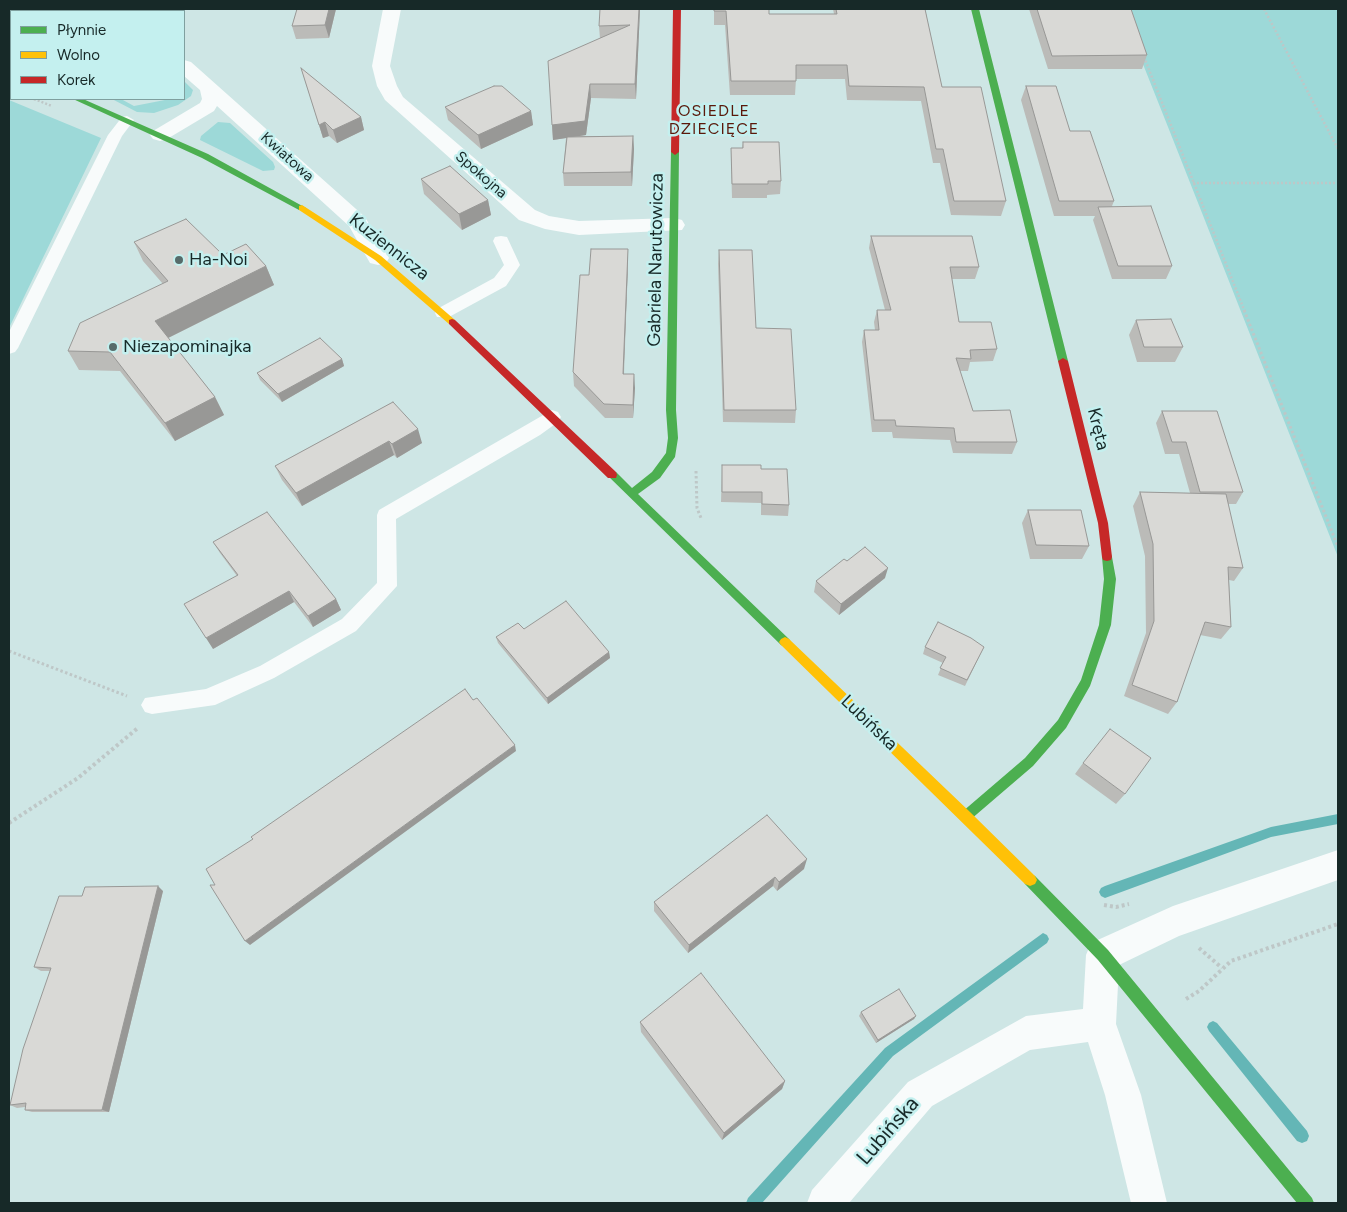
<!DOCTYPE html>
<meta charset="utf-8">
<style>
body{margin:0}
#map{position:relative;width:1347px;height:1212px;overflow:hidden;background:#cee6e5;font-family:Figtree,sans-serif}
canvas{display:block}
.frame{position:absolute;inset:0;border:10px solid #172928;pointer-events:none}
.legend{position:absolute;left:10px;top:10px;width:175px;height:90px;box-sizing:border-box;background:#c4f0ef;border:1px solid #7fa09f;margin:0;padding:6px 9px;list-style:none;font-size:15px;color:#172928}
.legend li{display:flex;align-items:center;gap:10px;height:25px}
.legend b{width:25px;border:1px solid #7fa09f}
</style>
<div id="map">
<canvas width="1347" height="1212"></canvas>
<div class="frame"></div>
<ul class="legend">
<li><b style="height:6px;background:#4caf50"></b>Płynnie</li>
<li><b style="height:6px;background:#ffc107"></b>Wolno</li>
<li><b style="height:6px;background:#c62828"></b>Korek</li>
</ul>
</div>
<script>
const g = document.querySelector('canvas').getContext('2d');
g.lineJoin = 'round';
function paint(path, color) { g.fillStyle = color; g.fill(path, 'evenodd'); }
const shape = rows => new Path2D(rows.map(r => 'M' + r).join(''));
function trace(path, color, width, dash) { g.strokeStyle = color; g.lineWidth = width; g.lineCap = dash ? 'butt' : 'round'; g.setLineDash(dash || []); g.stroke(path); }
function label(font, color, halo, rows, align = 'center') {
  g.font = font + ' Figtree,sans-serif'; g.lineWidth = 5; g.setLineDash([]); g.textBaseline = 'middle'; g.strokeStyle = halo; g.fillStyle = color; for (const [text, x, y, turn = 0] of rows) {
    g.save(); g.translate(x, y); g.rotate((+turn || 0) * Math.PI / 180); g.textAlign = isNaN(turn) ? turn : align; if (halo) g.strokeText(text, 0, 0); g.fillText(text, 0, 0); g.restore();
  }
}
const green = shape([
 [1121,9,1338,9,1338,557,1170,132],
 [184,81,193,90,191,96,178,105,154,113,137,112,112,99,121,99,134,106,170,99,184,99],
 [9,100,101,138,9,328],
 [218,122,230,123,273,162,275,167,274,170,263,171,200,140,201,136]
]);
const stream = shape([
 [1338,814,1338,824,1271,837,1105,898,1101,896,1099,892,1101,888,1105,886,1271,827,1338,814],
 [1043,933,1047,935,1049,939,1047,943,893,1056,762,1203,746,1203,748,1198,885,1048,1043,933],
 [1213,1021,1217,1023,1307,1131,1309,1136,1307,1141,1302,1143,1297,1141,1209,1031,1207,1027,1209,1023,1213,1021]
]);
const pathFar2 = shape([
 [1264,9,1338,149],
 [1144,57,1245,312],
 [34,99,52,106],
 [1193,183,1338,183]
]);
const pathFar1 = shape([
 [1244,310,1338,547],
 [696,471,697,508,701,518],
 [9,651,127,696]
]);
const path = shape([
 [9,823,78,778,139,727],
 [1104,905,1116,907,1129,904],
 [1199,948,1222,968],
 [1186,999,1199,991,1231,961,1338,924]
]);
const lane = shape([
 [9,9,21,9,23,11,11,11,11,14,9,9],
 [27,9,39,9,40,11,27,11,27,9],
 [9,22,11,23,11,31,9,30,9,22],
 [127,116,134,120,122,136,18,348,15,352,9,354,9,332,108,135,122,117,127,116],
 [501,236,507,237,520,265,506,286,449,317,437,317,435,313,437,309,494,278,504,265,493,241,495,237,501,236],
 [552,410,558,412,561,417,558,422,540,435,396,519,397,586,356,631,274,678,215,705,152,714,145,712,141,705,145,698,206,689,260,666,342,619,377,583,377,515,379,510,552,410]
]);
const street = shape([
 [114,9,133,9,135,11,116,11,114,9],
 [383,9,401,9,390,66,397,86,403,97,535,210,549,216,579,221,674,218,682,220,685,225,682,230,579,235,545,229,519,220,385,100,377,86,372,66,383,9],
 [184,60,191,62,365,217,389,258,386,263,378,265,370,263,349,226,217,106,214,111,167,139,160,141,153,139,150,135,153,131,200,103,202,99,200,90,184,76,184,60],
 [1338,850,1338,880,1179,936,1119,965,1116,1024,1141,1095,1167,1203,1131,1203,1105,1095,1088,1042,1030,1050,932,1106,849,1203,807,1203,812,1190,908,1082,1026,1016,1083,1009,1086,955,1091,943,1173,906,1338,850]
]);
const fast = shape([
 [971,9,979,9,1068,361,1063,364,1058,361,971,9],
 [73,99,83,99,208,154,306,208,305,210,299,210,202,158,73,99],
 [675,149,679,152,676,410,678,438,675,457,660,478,638,494,789,639,791,642,789,645,785,647,781,645,607,475,608,472,616,472,632,488,652,472,666,453,668,438,666,410,671,152,675,149],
 [1107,553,1111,554,1112,557,1116,579,1111,625,1090,686,1066,728,1033,766,970,820,966,822,962,820,960,816,962,812,1025,758,1058,720,1081,680,1099,625,1104,579,1102,557,1103,554,1107,553],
 [1030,874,1035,876,1108,950,1312,1198,1314,1203,1297,1203,1098,960,1025,884,1023,880,1025,876,1030,874]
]);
const slow = shape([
 [9,71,11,71,11,76,9,76,9,71],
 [302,205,381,256,455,320,455,324,449,324,375,260,299,210,299,206,302,205],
 [785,637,789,639,970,812,1035,876,1037,880,1035,884,1030,886,1025,884,781,645,779,642,781,639,785,637]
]);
const jam = shape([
 [673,9,681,9,679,152,675,155,671,152,673,9],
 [452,319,455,320,616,472,617,475,616,478,608,478,449,324,449,320,452,319],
 [1063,358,1068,361,1108,523,1112,557,1111,560,1107,561,1103,560,1102,557,1098,523,1058,361,1063,358]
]);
const wall = shape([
 [297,9,336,9,329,38,296,39,292,26],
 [640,9,636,99,591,98,586,135,580,136,633,136,634,149,632,186,564,186,563,173,566,138,553,140,552,125,600,39,599,26],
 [714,9,769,9,769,14,834,14,833,9,925,9,942,87,1006,201,1001,216,951,215,940,163,933,163,921,101,847,100,845,79,796,79,795,95,730,95,725,25,714,25],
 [1029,9,1131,9,1147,55,1142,69,1048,69],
 [301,68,361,117,364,130,337,143,329,136,323,138],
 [1026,86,1070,131,1114,201,1112,206,1172,266,1166,279,1112,279,1093,220,1095,216,1054,216,1021,100],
 [445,107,531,111,533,125,481,149,448,120],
 [743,142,781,181,780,194,767,195,767,198,732,198,731,161,731,148,742,148],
 [421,179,488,200,491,215,462,230,424,194],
 [871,236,979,267,975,279,952,279,959,322,997,349,993,361,970,362,968,371,960,371,973,411,1017,442,1012,454,953,453,950,440,893,438,892,432,872,432,862,342,864,330,875,330,874,322,877,310,885,310,869,248],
 [134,242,223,255,266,266,274,285,168,338,215,397,224,415,175,441,120,371,79,370,68,351,163,284,143,261],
 [628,249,628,264,624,374,635,388,633,418,605,418,574,386,573,372,589,275],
 [719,250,756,328,796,410,795,423,723,422,718,264],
 [1136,320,1183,347,1175,362,1137,362,1129,335],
 [342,359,344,366,282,402,260,380,257,373],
 [393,402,422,443,397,458,394,455,302,506,282,480,275,466],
 [1162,411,1243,492,1236,504,1228,504,1243,568,1234,581,1229,580,1231,627,1221,639,1200,635,1177,702,1168,714,1124,696,1146,633,1145,556,1133,506,1140,492,1190,493,1179,454,1165,454,1156,423],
 [722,465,761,469,789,505,788,516,761,515,761,503,721,502],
 [1028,510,1089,546,1082,559,1030,559,1022,523],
 [213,542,336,599,341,610,313,627,294,602,213,649,237,576,220,553],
 [847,561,885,578,839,615,814,592,816,581],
 [524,629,609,652,610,658,548,704,498,643,496,637],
 [925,647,984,647,965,686,938,675,943,663,923,654],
 [1083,763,1125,794,1116,804,1075,774],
 [804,869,777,891,773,886,688,953,654,911,654,902],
 [163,891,109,1112,32,1112,25,1110,25,1107,17,1108,10,1105,50,971,41,971,34,967,82,896],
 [861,1012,916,1016,914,1019,876,1043,859,1016],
 [640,1022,785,1081,782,1089,722,1140,641,1032]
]);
const shadedWall = shape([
 [329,9,336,9,329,38,325,25],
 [639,9,640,9,636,99,635,84],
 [590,84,591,98,586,135,553,140,552,125],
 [531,111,533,125,481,149,478,135],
 [361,117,364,130,337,143,333,130],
 [325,122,329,136,323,138,319,125],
 [633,136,634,149,632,186,631,172],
 [488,200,491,215,462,230,459,214],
 [628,249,628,264,623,388,623,374],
 [266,266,274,285,164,340,155,321],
 [342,359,344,366,282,402,278,394],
 [634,374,635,388,633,418,633,405],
 [215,397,224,415,175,441,165,423],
 [418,429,422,443,397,458,392,444],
 [389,441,394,455,302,506,296,493],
 [888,568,885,578,839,615,841,604],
 [289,591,294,602,213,649,206,638],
 [336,599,341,610,313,627,308,616],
 [609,652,610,658,548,704,547,698],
 [515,745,516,751,250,945,245,941],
 [807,859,804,869,777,891,779,882],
 [775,877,773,886,688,953,689,945],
 [158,886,163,891,109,1112,102,1110],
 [916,1016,914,1019,876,1043,878,1040],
 [785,1081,782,1089,722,1140,724,1133]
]);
const building = shape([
 [297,9,329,9,325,25,292,26,297,9],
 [600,9,639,9,635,84,590,84,585,121,552,125,548,61,630,25,599,26,600,9],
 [714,9,769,9,769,14,837,14,836,9,925,9,942,87,981,87,1006,201,954,201,943,149,936,149,924,87,849,86,847,65,796,65,796,81,731,81,726,11,714,11,714,9],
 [1037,9,1131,9,1147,55,1052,56,1037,9],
 [301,68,361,117,333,130,325,122,319,125,301,68],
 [494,86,502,86,531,111,478,135,445,107,494,86],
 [1026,86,1056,86,1070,131,1090,131,1114,201,1059,201,1026,86],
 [633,136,631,172,563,173,567,137,633,136],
 [743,142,779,142,781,181,768,181,768,184,732,184,731,148,743,148,743,142],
 [450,166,488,200,459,214,421,179,450,166],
 [1151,206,1172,266,1118,266,1098,207,1151,206],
 [186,219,223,255,246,244,266,266,155,321,215,397,165,423,110,352,68,351,80,323,168,281,134,242,186,219],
 [871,236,972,236,979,267,950,267,959,322,991,322,997,349,970,350,971,359,956,358,973,411,1010,410,1017,442,956,442,954,428,896,426,895,420,874,420,864,330,879,330,877,310,891,310,871,236],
 [591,249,628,249,623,374,634,374,633,405,604,404,573,372,580,275,589,275,591,249],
 [719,250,752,250,756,328,791,329,796,410,724,410,719,250],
 [1171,319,1183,347,1144,347,1136,320,1171,319],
 [320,338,342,359,278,394,257,373,320,338],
 [393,402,418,429,392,444,389,441,296,493,275,466,393,402],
 [1162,411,1217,411,1243,492,1200,492,1186,442,1172,442,1162,411],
 [722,465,761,465,761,469,787,469,789,505,762,504,762,492,722,492,722,465],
 [1140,492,1226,494,1243,568,1228,567,1231,627,1205,622,1177,702,1132,685,1154,621,1153,544,1140,492],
 [1028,510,1081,510,1089,546,1036,545,1028,510],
 [267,512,336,599,308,616,289,591,206,638,184,604,238,575,213,542,267,512],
 [865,547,888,568,841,604,816,581,844,559,847,561,865,547],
 [566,601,609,652,547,698,496,637,518,623,524,629,566,601],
 [938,622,971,638,984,647,967,680,940,668,946,657,925,647,938,622],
 [465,689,473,700,477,698,515,745,245,941,210,885,215,885,206,869,253,839,251,837,465,689],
 [1110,729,1151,758,1125,794,1083,763,1110,729],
 [767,815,807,859,779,882,775,877,689,945,654,902,767,815],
 [158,886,102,1110,25,1110,26,1103,10,1105,23,1049,51,968,34,967,59,896,82,896,85,887,158,886],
 [701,973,785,1081,724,1133,640,1022,701,973],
 [899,989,916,1016,878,1040,861,1012,899,989]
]);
const markers = [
 [179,260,5,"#576b6a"],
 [113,347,5,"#576b6a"]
];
const farStreetnames = [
 ["Kwiatowa",287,157,42],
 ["Spokojna",481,175,41]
];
const farNeighbourhoodnames = [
 ["OSIEDLE",714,111],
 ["DZIECIĘCE",714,129]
];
const streetNames = [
 ["Kuziennicza",389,247,38],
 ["Gabriela Narutowicza",656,260,-89],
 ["Kręta",1098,429,76],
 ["Lubińska",869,723,44]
];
const poiNames = [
 ["Ha-Noi",189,260],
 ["Niezapominajka",123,347]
];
const nearStreetnames = [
 ["Lubińska",888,1131,-49]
];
paint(green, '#9dd9d8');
paint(stream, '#64b6b6');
trace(pathFar2, '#bec7c7', 2.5, [2, 2]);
trace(pathFar1, '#bec7c7', 3, [2.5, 2.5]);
trace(path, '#bec7c7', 4, [3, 3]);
paint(lane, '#f8fbfb');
paint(street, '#f8fbfb');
paint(fast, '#4caf50');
paint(slow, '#ffc107');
paint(jam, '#c62828');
paint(wall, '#bbbbb8');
paint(shadedWall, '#989896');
paint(building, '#d9d9d6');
trace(building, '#989896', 1);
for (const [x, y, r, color] of markers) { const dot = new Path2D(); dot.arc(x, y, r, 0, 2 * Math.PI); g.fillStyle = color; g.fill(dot); trace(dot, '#c4f0ef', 2); }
label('15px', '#172928', '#c4f0ef', farStreetnames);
g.letterSpacing = '1px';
label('16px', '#5b190b', '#c4f0ef', farNeighbourhoodnames);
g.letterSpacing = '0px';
label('18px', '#172928', '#c4f0ef', streetNames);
label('18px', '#172928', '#c4f0ef', poiNames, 'left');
label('21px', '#172928', '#c4f0ef', nearStreetnames);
</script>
